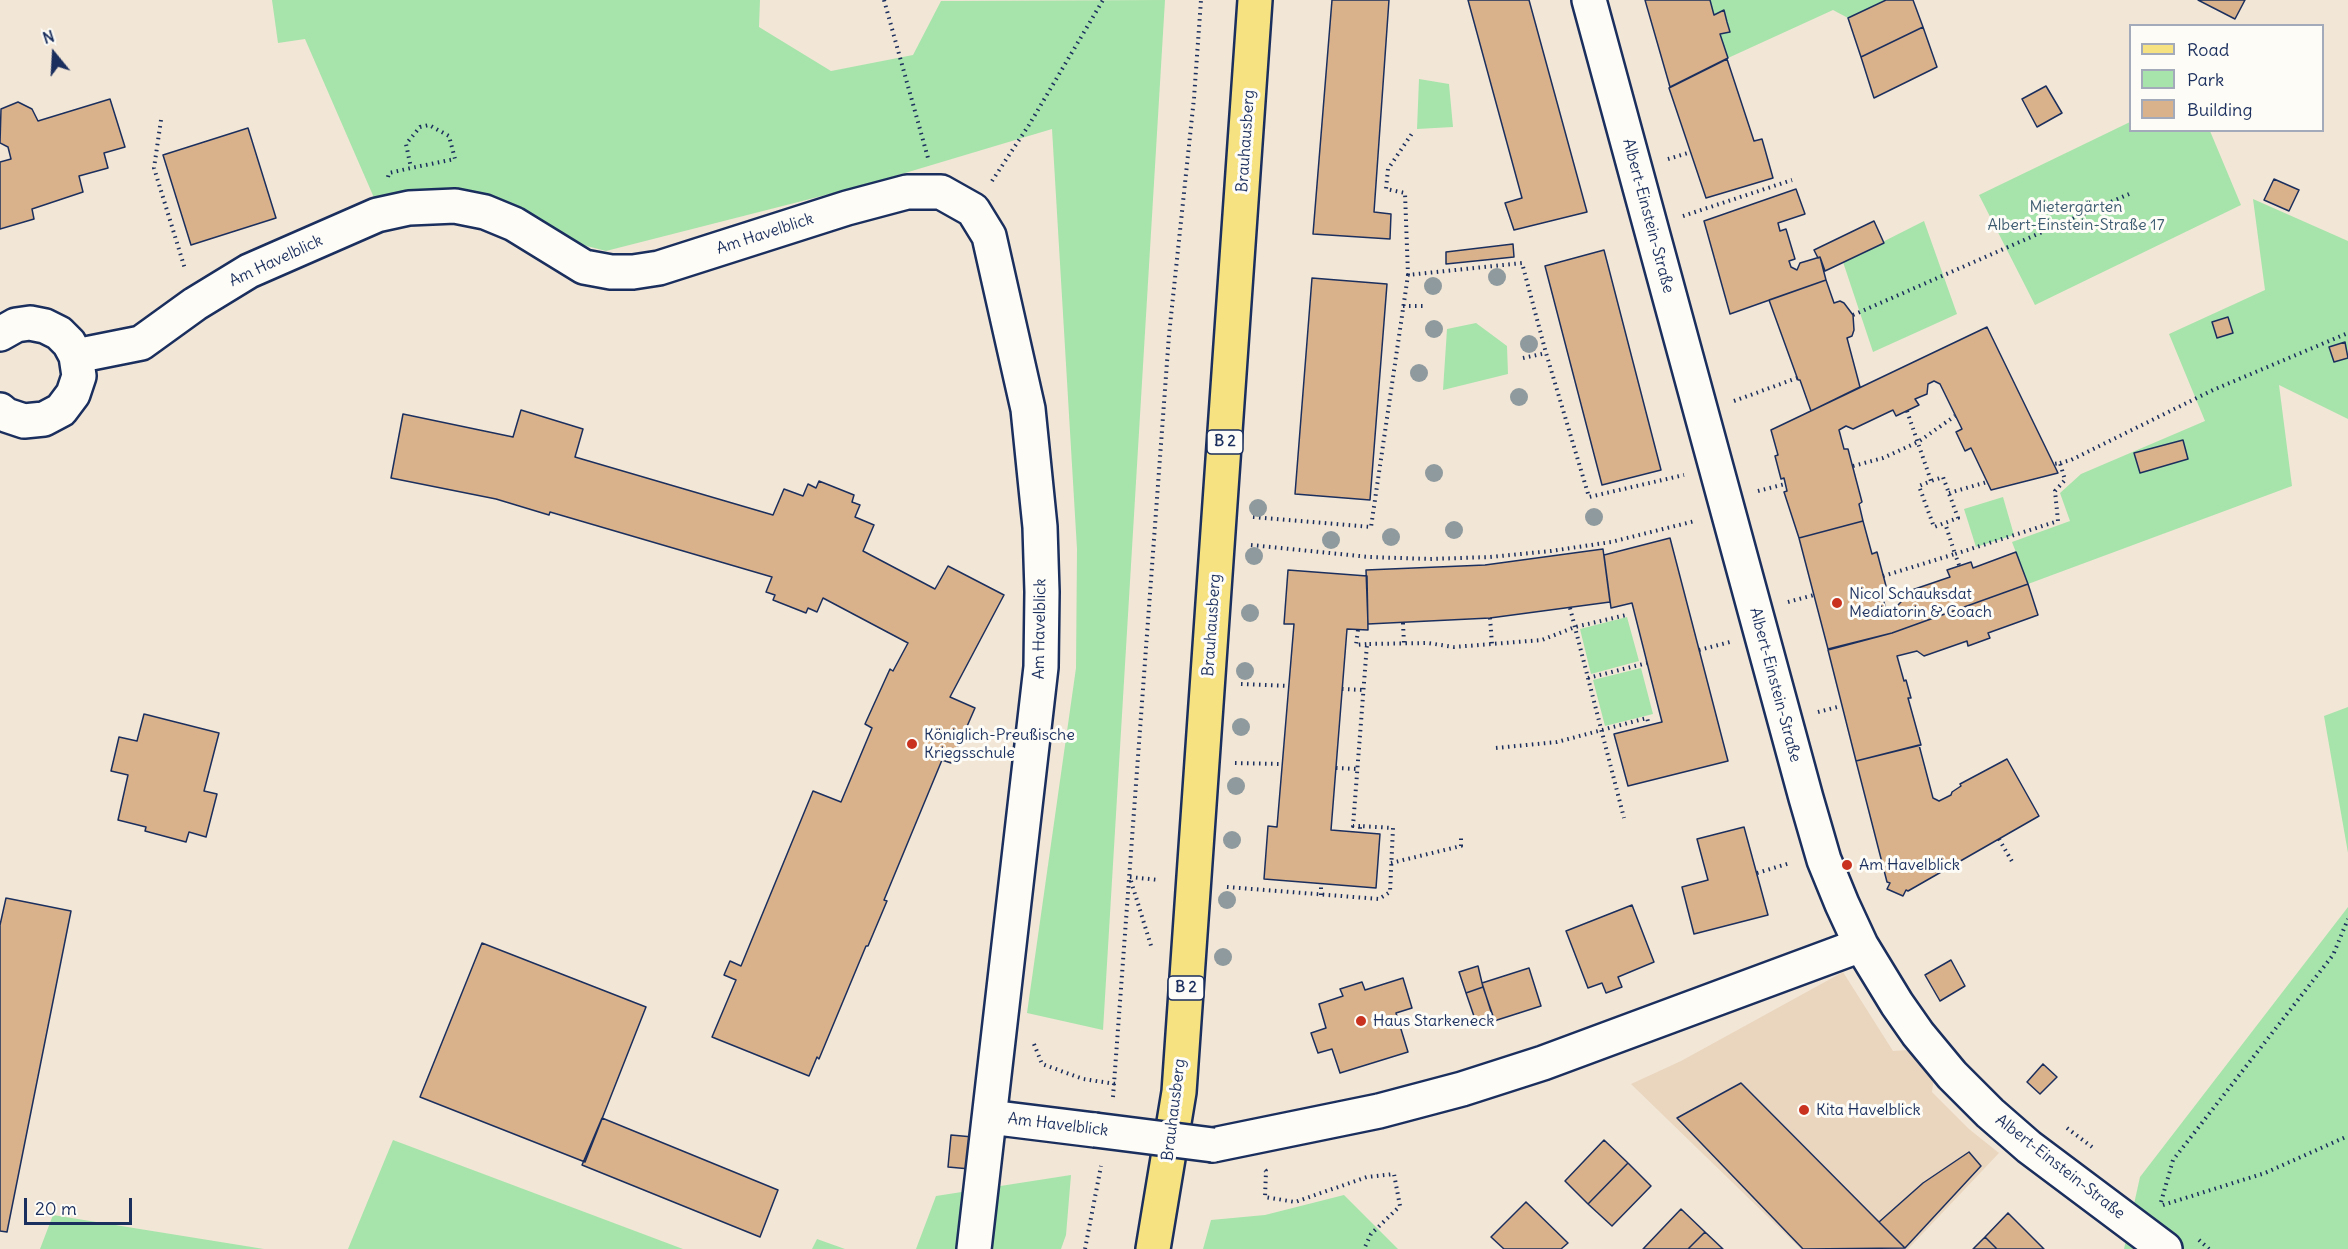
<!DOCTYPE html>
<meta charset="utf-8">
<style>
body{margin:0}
#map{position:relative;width:2348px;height:1249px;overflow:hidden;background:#f2e6d6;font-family:Delius,sans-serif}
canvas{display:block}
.legend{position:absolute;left:2129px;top:24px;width:195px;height:108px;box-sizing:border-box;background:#fdfcf7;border:2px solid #a3aaba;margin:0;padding:8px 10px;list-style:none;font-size:18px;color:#1b2f5e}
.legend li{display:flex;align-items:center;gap:12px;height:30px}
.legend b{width:30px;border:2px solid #a3aaba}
.north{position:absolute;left:24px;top:24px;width:60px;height:60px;-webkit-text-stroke:4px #fdfcf7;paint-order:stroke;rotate:342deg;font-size:16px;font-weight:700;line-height:24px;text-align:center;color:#1b2f5e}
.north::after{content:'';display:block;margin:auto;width:21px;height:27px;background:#1b2f5e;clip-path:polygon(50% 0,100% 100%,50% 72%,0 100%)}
.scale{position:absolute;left:24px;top:1198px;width:108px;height:27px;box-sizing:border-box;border:3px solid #1b2f5e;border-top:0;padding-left:8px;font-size:18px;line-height:21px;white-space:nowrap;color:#1b2f5e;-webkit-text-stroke:4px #fdfcf7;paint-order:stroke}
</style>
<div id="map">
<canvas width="2348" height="1249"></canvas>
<ul class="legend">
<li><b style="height:8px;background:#f7e281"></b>Road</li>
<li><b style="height:16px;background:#a7e4ab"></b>Park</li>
<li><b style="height:16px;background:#d9b18a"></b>Building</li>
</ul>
<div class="north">N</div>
<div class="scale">20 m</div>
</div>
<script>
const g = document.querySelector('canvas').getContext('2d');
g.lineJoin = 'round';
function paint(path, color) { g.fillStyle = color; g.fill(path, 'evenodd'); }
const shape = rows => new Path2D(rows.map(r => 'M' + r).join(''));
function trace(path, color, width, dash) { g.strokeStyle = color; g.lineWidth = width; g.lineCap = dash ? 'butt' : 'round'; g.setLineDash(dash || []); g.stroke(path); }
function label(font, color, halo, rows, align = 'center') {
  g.font = font + ' Delius,sans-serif'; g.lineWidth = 6; g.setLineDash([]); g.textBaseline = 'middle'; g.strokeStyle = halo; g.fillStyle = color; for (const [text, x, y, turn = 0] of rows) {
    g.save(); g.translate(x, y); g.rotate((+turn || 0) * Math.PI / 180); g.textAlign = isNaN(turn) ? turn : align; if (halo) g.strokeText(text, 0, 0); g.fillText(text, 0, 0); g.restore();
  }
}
const built = shape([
 [1843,972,1893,1051,1907,1050,1934,1077,1932,1092,1969,1129,1999,1153,1908,1249,1801,1249,1631,1084,1681,1061]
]);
const green = shape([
 [272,0,760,0,759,27,831,71,913,55,941,1,1165,0,1103,1030,1027,1013,1076,668,1077,549,1052,129,865,185,606,251,575,243,519,209,490,197,473,192,421,189,375,200,305,39,278,43],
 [1710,0,1886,0,1848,18,1833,10,1728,58,1720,34,1730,32,1727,22,1723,10,1714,15],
 [1419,79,1449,84,1453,127,1417,129],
 [2130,122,2130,130,2210,131,2241,205,2035,305,1979,195],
 [2253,199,2348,241,2348,419,2279,385,2292,486,2028,584,2012,542,2070,521,2060,493,2081,474,2205,421,2169,334,2265,290],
 [1924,221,1957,314,1873,352,1843,262],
 [1476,323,1507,346,1508,374,1443,390,1447,329],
 [2003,497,2014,535,1976,547,1964,509],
 [1627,617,1639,661,1591,674,1580,629],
 [1641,668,1653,714,1605,726,1593,680],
 [2348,707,2348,853,2324,716],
 [2348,907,2348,1249,2124,1249,2140,1177],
 [393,1140,683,1249,348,1249],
 [1071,1175,1066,1235,1061,1249,916,1249,936,1196],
 [1344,1195,1398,1249,1203,1249,1211,1220,1265,1215],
 [53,1215,264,1249,40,1249],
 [817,1239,845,1249,812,1249]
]);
const building = shape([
 [1332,0,1389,0,1374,212,1391,214,1390,239,1313,234,1332,0],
 [1468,0,1529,0,1587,212,1514,230,1505,203,1522,198,1468,0],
 [1645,0,1710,0,1714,15,1724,10,1727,22,1730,32,1720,34,1728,58,1670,87,1645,0],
 [1886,0,1913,0,1923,27,1861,57,1848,18,1886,0],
 [2198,0,2245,0,2235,19,2198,0],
 [1923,27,1937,67,1874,98,1861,57,1923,27],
 [1727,59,1754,141,1762,139,1773,178,1706,198,1669,88,1727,59],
 [2046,86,2062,113,2037,127,2022,99,2046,86],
 [110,99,125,147,104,153,108,168,79,176,83,192,32,209,34,219,0,229,0,162,11,159,8,147,0,143,1,109,18,102,32,109,38,121,110,99],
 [248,128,276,218,191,245,163,155,248,128],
 [2274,179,2299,190,2289,211,2264,200,2274,179],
 [1796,189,1805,214,1778,223,1780,231,1786,229,1795,259,1789,261,1791,267,1797,270,1800,263,1820,257,1826,280,1730,314,1704,221,1796,189],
 [1874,221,1884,243,1825,271,1820,257,1818,258,1814,250,1874,221],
 [1513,244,1514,257,1446,264,1446,252,1513,244],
 [1604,250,1661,470,1602,485,1545,266,1604,250],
 [1312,278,1387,284,1370,500,1295,494,1312,278],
 [1826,280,1834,303,1840,301,1844,303,1853,315,1854,330,1852,336,1847,338,1860,387,1811,411,1800,380,1798,380,1769,300,1826,280],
 [2228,317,2233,333,2217,338,2212,322,2228,317],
 [1987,327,2058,473,1991,490,1971,448,1965,451,1956,432,1962,429,1940,384,1934,381,1928,384,1927,394,1915,399,1919,405,1896,416,1893,410,1853,429,1846,426,1839,430,1844,449,1848,449,1862,502,1859,504,1863,521,1799,538,1784,492,1787,491,1784,478,1781,479,1775,456,1778,455,1771,430,1987,327],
 [2345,342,2348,358,2334,362,2329,347,2345,342],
 [521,410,583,429,575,457,773,515,784,489,803,496,808,484,816,488,819,481,854,495,852,502,860,505,855,517,874,525,863,551,935,589,948,566,1004,595,950,697,975,708,951,763,942,760,884,900,887,901,868,946,866,946,819,1059,817,1057,809,1076,712,1037,736,980,724,975,730,961,741,966,813,791,841,802,872,728,865,724,890,669,893,671,908,643,823,598,817,612,808,608,806,613,773,600,775,595,766,592,772,577,550,512,549,515,496,499,391,478,403,414,513,437,521,410],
 [2183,440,2188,459,2140,473,2134,453,2183,440],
 [1863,521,1872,554,1877,552,1886,586,1880,587,1886,610,1895,608,1901,602,1906,592,1950,577,1947,570,1971,562,1973,568,2016,552,2028,584,1892,633,1828,649,1799,538,1863,521],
 [1670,538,1728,761,1628,786,1614,734,1662,722,1632,603,1611,608,1604,555,1670,538],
 [1603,549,1610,602,1490,618,1368,624,1366,570,1485,565,1603,549],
 [1288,570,1367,576,1368,630,1347,629,1331,830,1380,834,1376,888,1264,879,1268,826,1277,827,1294,624,1284,624,1288,570],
 [2028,584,2038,615,1988,633,1990,638,1968,646,1967,641,1924,656,1917,651,1897,656,1904,681,1906,680,1911,698,1908,698,1921,745,1856,761,1828,650,1892,633,2028,584],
 [144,714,219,733,204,791,217,794,206,837,189,832,186,842,145,831,146,827,118,820,128,775,111,771,119,737,137,741,144,714],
 [1919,745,1933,798,1939,801,1951,795,1952,792,1961,786,1960,784,2007,759,2039,816,1908,891,1906,890,1903,896,1887,889,1890,883,1887,882,1856,761,1919,745],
 [1744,827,1768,915,1694,934,1682,887,1708,880,1697,839,1744,827],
 [6,898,71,911,7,1232,0,1231,0,925,6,898],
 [1632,905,1654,962,1618,977,1622,987,1606,993,1602,983,1588,988,1566,931,1632,905],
 [482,943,646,1007,585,1162,420,1097,482,943],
 [1951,960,1965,986,1940,1001,1925,975,1951,960],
 [1478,966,1483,987,1466,993,1459,972,1478,966],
 [1529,968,1541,1006,1494,1021,1482,983,1529,968],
 [1403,978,1412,1008,1396,1013,1408,1052,1340,1073,1332,1049,1318,1053,1311,1033,1326,1028,1319,1004,1343,996,1340,989,1362,982,1365,990,1403,978],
 [1483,987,1493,1016,1476,1022,1466,993,1483,987],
 [2043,1064,2057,1077,2040,1094,2027,1082,2043,1064],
 [1741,1083,1879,1222,1905,1248,1803,1249,1677,1118,1741,1083],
 [602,1118,778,1190,760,1237,582,1165,602,1118],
 [951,1135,973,1137,970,1169,948,1167,951,1135],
 [1604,1140,1628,1163,1588,1204,1565,1181,1604,1140],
 [1969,1152,1981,1166,1905,1248,1879,1222,1923,1183,1969,1152],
 [1628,1163,1651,1186,1612,1226,1588,1204,1628,1163],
 [1526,1202,1568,1243,1561,1249,1504,1249,1491,1237,1526,1202],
 [1681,1209,1705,1232,1688,1249,1643,1249,1681,1209],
 [2008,1213,2044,1249,1997,1249,1985,1237,2008,1213],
 [1705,1232,1723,1249,1688,1249,1705,1232],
 [1985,1237,1997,1249,1973,1249,1985,1237]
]);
const path = shape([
 [884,0,928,158],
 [161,120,154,168,185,269],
 [1668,159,1691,152],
 [388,177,389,173,411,168,455,159,449,136,429,125,420,127,406,144,411,168],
 [992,181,1029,125,1103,0],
 [1683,216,1792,180],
 [1408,275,1405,193,1386,189,1388,169,1413,132],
 [1403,306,1424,306],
 [1853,315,2129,194],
 [1523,358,1546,353],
 [1734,401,1797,378],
 [1907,411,1931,481,1919,486,1934,527,1958,518,1943,477,1931,481],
 [2060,463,2071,460,2213,390,2348,333],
 [1853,466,1883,458,1918,442,1955,416],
 [1758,491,1785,484],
 [1949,493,1987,482],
 [1253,517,1371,527,1408,275,1522,263,1546,353,1589,497,1684,475],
 [1251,545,1369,557,1430,559,1490,557,1551,551,1611,542,1695,521],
 [1959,565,1955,554,2058,521,2055,491,2065,480,2060,463,2053,464],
 [1883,576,1955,554,1945,523],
 [1788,602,1814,595],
 [1570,608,1624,818],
 [1490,618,1492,644],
 [1403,623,1404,644],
 [1358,630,1356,645,1367,644],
 [1699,650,1730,642],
 [1588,678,1647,663],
 [1241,684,1288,686],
 [1342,689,1363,690],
 [1818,712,1841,706],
 [1496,748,1557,742,1647,718,1649,725],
 [1235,763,1282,764],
 [1336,768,1357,769],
 [1360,826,1353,826,1367,644,1428,643,1454,647,1542,640,1575,627,1626,615],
 [1999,839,2014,865],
 [1391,863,1461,846,1461,837],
 [1757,873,1790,863],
 [1130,877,1159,880],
 [1131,881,1152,949],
 [1227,887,1379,899,1390,892,1393,828,1360,826,1360,832],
 [1321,895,1321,883],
 [1034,1044,1042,1064,1083,1079,1116,1084],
 [1113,1097,1169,335,1194,98,1201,0],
 [2067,1128,2092,1147],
 [1265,1170,1266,1171,1265,1197,1295,1202,1367,1177,1394,1174,1400,1206,1371,1234,1364,1249],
 [2161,1202,2173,1160,2333,955,2348,919],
 [2163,1205,2265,1173,2348,1136],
 [2199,1240,2209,1249],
 [1085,1249,1101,1166]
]);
const minor = shape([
 [1589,0,1806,798,1824,860,1842,904,1861,945,1897,1004,1918,1034,1952,1075,1990,1113,2029,1147,2165,1249],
 [0,334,16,325,30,323,45,326,59,333,69,343,76,356,79,376,73,394,61,410,44,419,24,421,6,415,0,410],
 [76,356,141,343,195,304,249,271,377,215,409,208,455,206,485,212,514,224,584,267,611,272,633,272,659,268,847,208,907,192,941,192,973,210,989,236,1028,409,1040,527,1042,592,1041,667,974,1249],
 [990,1117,1095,1130],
 [1213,1145,1379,1111,1462,1089,1543,1063,1861,945]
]);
const major = shape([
 [1153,1249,1179,1092,1255,0]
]);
const minorBridge = shape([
 [1095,1130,1213,1145]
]);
const trees = [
 [1497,277],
 [1433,286],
 [1434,329],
 [1529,344],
 [1419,373],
 [1519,397],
 [1434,473],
 [1258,508],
 [1594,517],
 [1454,530],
 [1391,537],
 [1331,540],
 [1254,556],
 [1250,613],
 [1245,671],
 [1241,727],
 [1236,786],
 [1232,840],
 [1227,900],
 [1223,957]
];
const markers = [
 [1837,603,6,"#c8321e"],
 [912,744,6,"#c8321e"],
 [1847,865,6,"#c8321e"],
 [1361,1021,6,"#c8321e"],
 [1804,1110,6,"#c8321e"]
];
const shields = [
 [1225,442,36],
 [1186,988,36]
];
const shieldNames = [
 ["B 2",1225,442],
 ["B 2",1186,988]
];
const streetNames = [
 ["Brauhausberg",1246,141,-86],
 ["Albert-Einstein-Straße",1648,216,75],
 ["Am Havelblick",765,234,-18],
 ["Am Havelblick",276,261,-25],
 ["Brauhausberg",1212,625,-86],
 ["Am Havelblick",1040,629,-89],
 ["Albert-Einstein-Straße",1775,685,75],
 ["Brauhausberg",1174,1110,-83],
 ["Am Havelblick",1058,1125,7],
 ["Albert-Einstein-Straße",2060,1167,38]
];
const parkNames = [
 ["Mietergärten",2076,207],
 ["Albert-Einstein-Straße 17",2076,225]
];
const poiNames = [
 ["Nicol Schauksdat",1849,594],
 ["Mediatorin & Coach",1849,612],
 ["Königlich-Preußische",924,735],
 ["Kriegsschule",924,753],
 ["Am Havelblick",1859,865],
 ["Haus Starkeneck",1373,1021],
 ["Kita Havelblick",1816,1110]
];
paint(built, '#ead6bf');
paint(green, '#a7e4ab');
paint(building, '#d9b18a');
trace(building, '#1b2f5e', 1.5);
trace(minor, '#1b2f5e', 38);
trace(major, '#1b2f5e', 38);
trace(path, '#1b2f5e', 4, [1.5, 4.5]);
trace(minor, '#fdfcf7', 33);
trace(major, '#f7e281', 33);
trace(minorBridge, '#1b2f5e', 38, []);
trace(minorBridge, '#fdfcf7', 33);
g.fillStyle = '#8f9a9e';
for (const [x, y] of trees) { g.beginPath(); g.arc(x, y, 9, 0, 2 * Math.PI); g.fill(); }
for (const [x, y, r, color] of markers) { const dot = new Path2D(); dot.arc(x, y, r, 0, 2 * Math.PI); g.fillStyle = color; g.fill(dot); trace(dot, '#fdfcf7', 2); }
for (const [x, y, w] of shields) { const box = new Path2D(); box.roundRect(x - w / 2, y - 12, w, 24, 4.5); g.fillStyle = '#fdfcf7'; g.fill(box); trace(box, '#1b2f5e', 1.5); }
label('bold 15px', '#1b2f5e', null, shieldNames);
label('16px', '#1b2f5e', '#fdfcf7', streetNames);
label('16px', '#3e5c71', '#fdfcf7', parkNames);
label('16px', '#1b2f5e', '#fdfcf7', poiNames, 'left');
</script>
